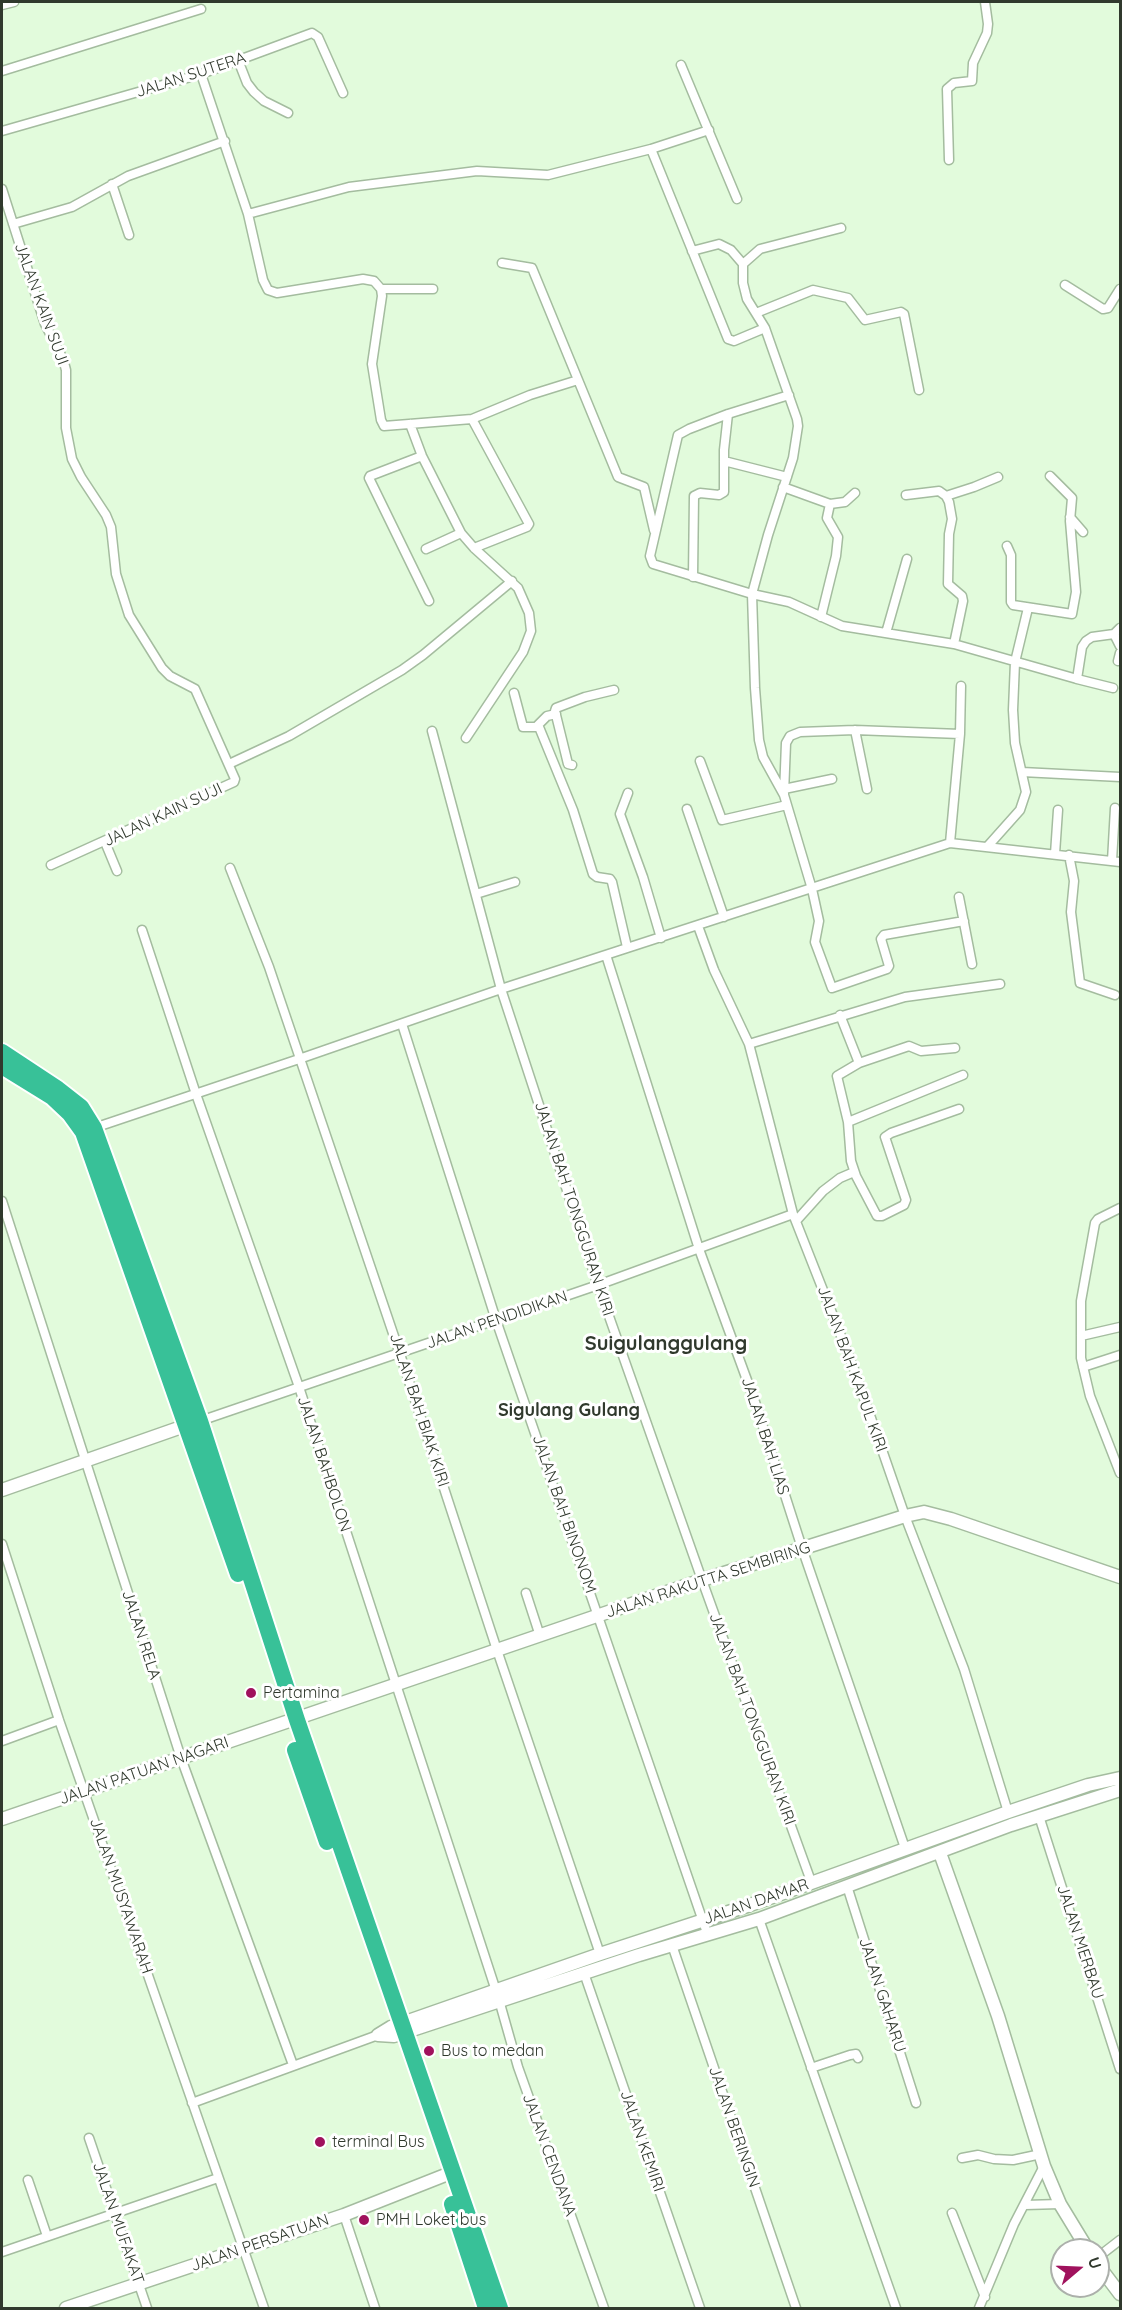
<!DOCTYPE html>
<style>
body{margin:0}
#map{position:relative;width:1122px;height:2310px;overflow:hidden;background:#e2fbdc;font-family:Quicksand,sans-serif}
canvas{display:block}
.frame{position:absolute;inset:0;border:3px solid #30392d;pointer-events:none}
.north{position:absolute;left:1050px;top:2238px;width:60px;height:60px;box-sizing:border-box;background:#fff;border:2px solid #acb0ab;border-radius:50%;rotate:71deg;font-size:16px;font-weight:700;line-height:24px;text-align:center;color:#30392d}
.north::after{content:'';display:block;margin:auto;width:21px;height:27px;background:#a0125d;clip-path:polygon(50% 0,100% 100%,50% 72%,0 100%)}
</style>
<div id="map">
<canvas width="1122" height="2310"></canvas>
<div class="frame"></div>
<div class="north">U</div>
</div>
<script>
const g = document.querySelector('canvas').getContext('2d');
g.lineJoin = 'round';
const shape = rows => new Path2D(rows.map(r => 'M' + r).join(''));
function trace(path, color, width, dash) { g.strokeStyle = color; g.lineWidth = width; g.lineCap = dash ? 'butt' : 'round'; g.setLineDash(dash || []); g.stroke(path); }
function label(font, color, halo, rows, align = 'center') {
  g.font = font + ' Quicksand,sans-serif'; g.lineWidth = 6; g.setLineDash([]); g.textBaseline = 'middle'; g.strokeStyle = halo; g.fillStyle = color; for (const [text, x, y, turn = 0] of rows) {
    g.save(); g.translate(x, y); g.rotate((+turn || 0) * Math.PI / 180); g.textAlign = isNaN(turn) ? turn : align; if (halo) g.strokeText(text, 0, 0); g.fillText(text, 0, 0); g.restore();
  }
}
const street = shape([
 [2,5,14,2],
 [238,60,247,83,254,92,264,101,288,113],
 [681,65,737,199],
 [2,71,201,9],
 [201,74,248,214,263,280,268,290,277,293,363,279,374,281,381,289,382,296,372,364,381,420,384,426,472,419,529,524,527,527,474,548],
 [2,131,201,74,312,33,318,37,343,93],
 [651,149,728,339,734,341,765,328],
 [949,160,947,89,954,83,972,81,973,63,987,33,988,24,985,2],
 [112,184,129,235],
 [2,189,45,324,63,359,66,370,66,428,72,459,81,477,106,515,111,527,116,574,129,615,162,668,170,676,195,689,235,779,234,782,51,865],
 [248,214,349,187,477,171,548,175,651,149,709,130],
 [13,224,72,207,128,176,225,141],
 [692,251,719,244,731,250,743,264,743,283,747,299,765,328,797,419,798,426,793,458,768,535,752,594,755,688,759,740,763,757,784,795,812,889,819,921,815,942,832,988,887,969,889,966,881,939,884,935,964,921],
 [502,263,532,268,618,477,644,487,654,530],
 [743,264,760,249,841,228],
 [1065,285,1103,309,1108,308,1120,289],
 [381,289,433,289],
 [756,313,813,290,848,298,865,320,901,312,904,314,919,390],
 [789,395,728,414,689,429,678,435,650,556,653,564,752,594,789,602,842,626,954,644,1077,679,1113,688],
 [472,419,530,395,578,380],
 [410,424,422,456,461,533,474,548,518,588,529,613,531,631,523,652,466,738],
 [422,456,370,476,369,478,429,601],
 [724,461,787,477],
 [783,487,830,504,845,502,855,493],
 [906,495,939,491,946,496,949,502,952,519,949,534,948,584,962,596,963,601,954,644],
 [946,496,974,487,998,477],
 [1070,517,1083,532],
 [1007,546,1011,555,1011,602,1013,605,1072,614,1076,592,1070,521,1072,498,1050,476],
 [426,549,461,533],
 [693,577,694,496,700,493,719,495,724,492,724,450,728,414],
 [821,617,836,556,838,537,827,518,830,504],
 [886,633,907,559],
 [1114,634,1120,646],
 [1118,661,1120,653],
 [1077,679,1082,647,1086,641,1092,637,1114,634,1120,628],
 [514,693,523,727,539,727,573,810,593,874,597,877,610,879,612,882,627,947],
 [537,726,547,716,556,714],
 [855,730,867,789],
 [432,731,501,989,598,1285,702,1580,812,1884],
 [700,761,722,820,787,805],
 [229,764,289,736,402,670,423,655,512,581],
 [572,765,568,764,555,711,556,708,585,697,614,690],
 [1022,772,1120,777],
 [784,789,832,779],
 [628,793,620,814,643,877,661,938],
 [784,794,786,743,790,736,800,732,855,730,960,734],
 [687,809,724,917],
 [105,842,117,871],
 [950,843,960,734,961,686],
 [987,847,1020,810,1026,792,1015,743,1013,710,1015,662,1028,608],
 [1055,854,1058,810],
 [1069,855,1074,881,1071,912,1080,983,1115,995],
 [1112,861,1115,808],
 [230,868,269,967,400,1354,497,1650,600,1954],
 [476,894,515,882],
 [959,897,972,964],
 [698,926,714,970,749,1044,793,1214,854,1369,905,1516,964,1669,1008,1812],
 [142,930,196,1094,299,1387,499,2000,518,2067,604,2308],
 [606,955,699,1249,755,1402,802,1548,905,1848],
 [840,1015,859,1063,837,1076,848,1122,851,1161,856,1176,877,1216,882,1216,904,1205,906,1200,885,1137,891,1133,959,1109],
 [402,1024,496,1320,707,1933],
 [749,1044,905,997,1000,984],
 [859,1063,909,1046,921,1051,955,1048],
 [848,1122,963,1075],
 [91,1129,299,1059,501,989,950,843,1120,862],
 [2,1201,181,1758,293,2065],
 [1120,1208,1098,1219,1095,1223,1081,1301,1081,1358,1090,1396,1120,1473],
 [796,1221,823,1191,840,1178,854,1172],
 [1081,1336,1120,1327],
 [1083,1367,1120,1355],
 [200,1421,598,1285,793,1214],
 [2,1544,59,1720,264,2308],
 [526,1593,540,1636],
 [2,1741,59,1720],
 [1039,1816,1120,2069],
 [847,1886,916,2103],
 [759,1919,896,2308],
 [672,1945,796,2308],
 [584,1973,700,2308],
 [811,2068,850,2055,856,2054,858,2058],
 [192,2103,378,2035],
 [89,2138,147,2308],
 [962,2158,978,2155,994,2159,1013,2160,1041,2154],
 [28,2180,47,2236],
 [1025,2205,1060,2204],
 [952,2213,985,2297],
 [344,2215,375,2308],
 [2,2252,218,2178],
 [1098,2257,1120,2240],
 [979,2308,1014,2224,1044,2166]
]);
const secondary = shape([
 [2,1490,193,1423],
 [2,1819,702,1580,905,1516,924,1512,951,1519,1120,1577],
 [940,1853,998,2016,1044,2166,1060,2204,1088,2250],
 [378,2035,391,2027,600,1954,750,1905,1008,1812,1088,1785,1120,1778],
 [378,2035,394,2036,639,1955,759,1919,1011,1825,1120,1790],
 [1098,2265,1120,2294],
 [66,2308,344,2215,453,2172]
]);
const highway = shape([
 [2,1052,58,1089,81,1107,94,1128,200,1421,297,1720,500,2308],
 [2,1066,52,1097,70,1114,83,1132,238,1574],
 [295,1750,327,1842],
 [452,2204,486,2308]
]);
const markers = [
 [251,1693,6,"#a0125d"],
 [429,2051,6,"#a0125d"],
 [320,2142,6,"#a0125d"],
 [364,2220,6,"#a0125d"]
];
const streetNames = [
 ["JALAN SUTERA",191,75,-18],
 ["JALAN KAIN SUJI",41,304,70],
 ["JALAN KAIN SUJI",163,815,-25],
 ["JALAN BAH TONGGURAN KIRI",574,1209,72],
 ["JALAN PENDIDIKAN",497,1320,-19],
 ["JALAN BAH KAPUL KIRI",852,1369,70],
 ["JALAN BAH BIAK KIRI",419,1410,72],
 ["JALAN BAH LIAS",765,1436,72],
 ["JALAN BAHBOLON",324,1464,72],
 ["JALAN BAH BINONOM",564,1514,71],
 ["JALAN RAKUTTA SEMBIRING",708,1580,-18],
 ["JALAN RELA",141,1635,72],
 ["JALAN BAH TONGGURAN KIRI",752,1719,70],
 ["JALAN PATUAN NAGARI",144,1771,-19],
 ["JALAN MUSYAWARAH",121,1896,71],
 ["JALAN DAMAR",756,1902,-19],
 ["JALAN MERBAU",1080,1942,72],
 ["JALAN GAHARU",882,1995,72],
 ["JALAN BERINGIN",734,2127,71],
 ["JALAN KEMIRI",642,2141,71],
 ["JALAN CENDANA",549,2155,70],
 ["JALAN MUFAKAT",118,2223,71],
 ["JALAN PERSATUAN",260,2243,-19]
];
const poiNames = [
 ["Pertamina",263,1693],
 ["Bus to medan",441,2051],
 ["terminal Bus",332,2142],
 ["PMH Loket bus",376,2220]
];
const neighbourhoodNames = [
 ["Sigulang Gulang",569,1411]
];
const quarterNames = [
 ["Suigulanggulang",666,1344]
];
trace(street, '#a4bc9f', 11);
trace(secondary, '#a4bc9f', 15);
trace(highway, '#fff', 20);
trace(street, '#fff', 8);
trace(secondary, '#fff', 12);
trace(highway, '#38c198', 16);
for (const [x, y, r, color] of markers) { const dot = new Path2D(); dot.arc(x, y, r, 0, 2 * Math.PI); g.fillStyle = color; g.fill(dot); trace(dot, '#fff', 2); }
label('16px', '#30392d', '#fff', streetNames);
label('16px', '#30392d', '#fff', poiNames, 'left');
label('bold 18px', '#30392d', '#fff', neighbourhoodNames);
label('bold 20px', '#30392d', '#fff', quarterNames);
</script>
